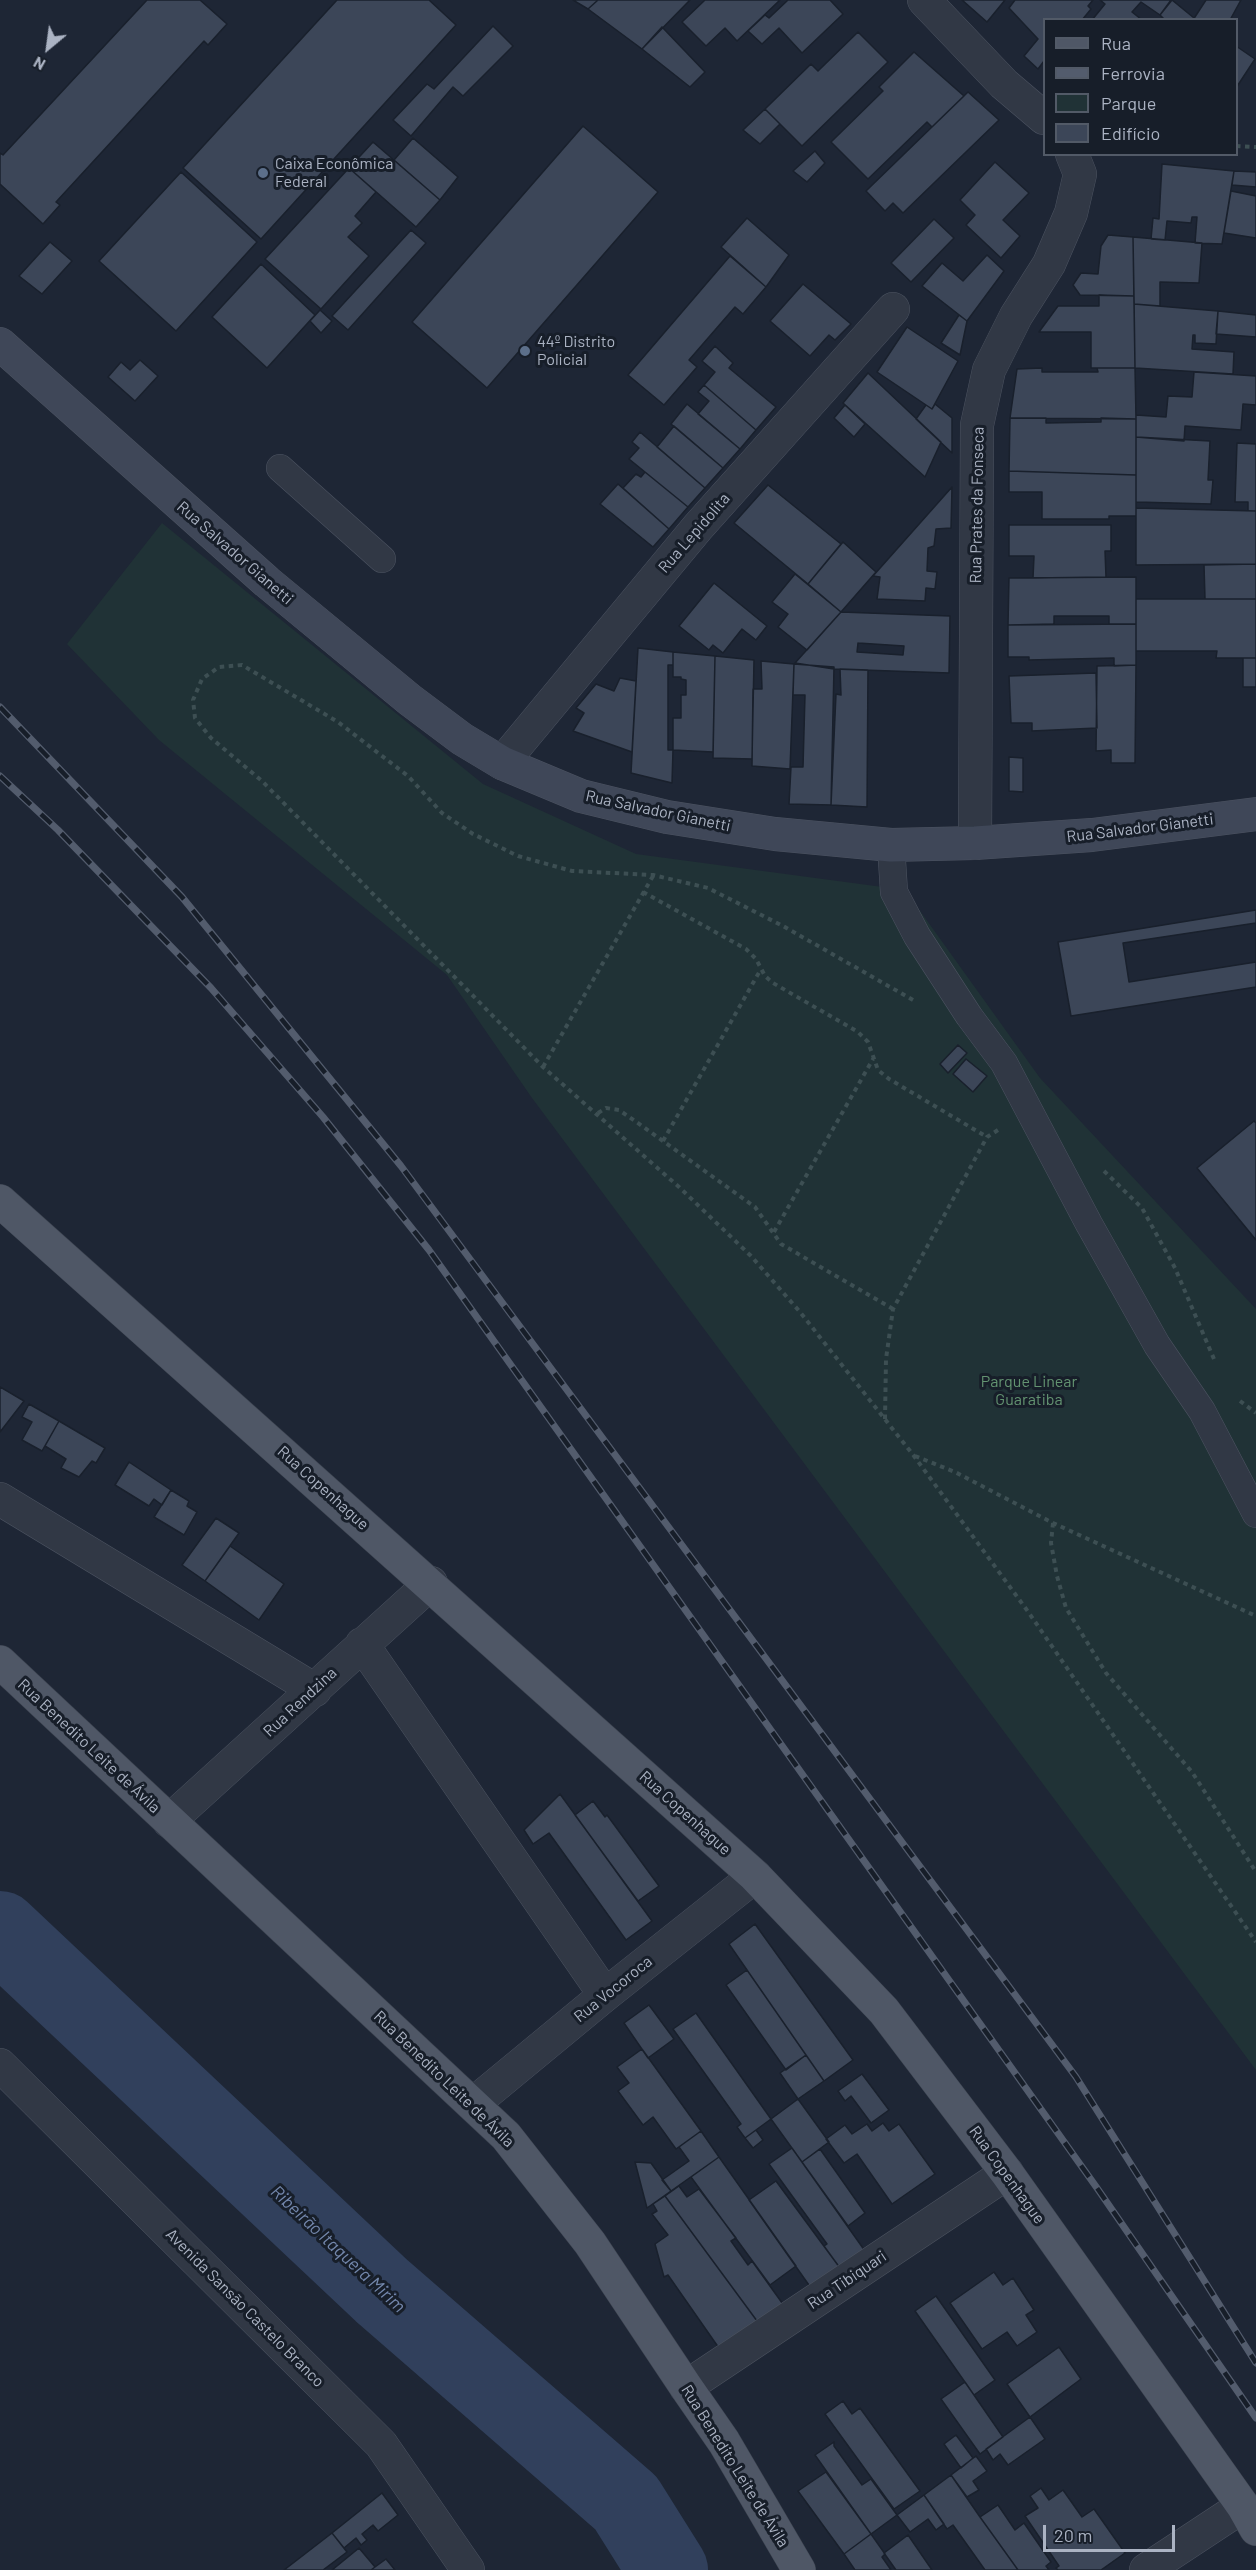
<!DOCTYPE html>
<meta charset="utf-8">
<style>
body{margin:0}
#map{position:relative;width:1256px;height:2570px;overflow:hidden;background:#1e2635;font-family:Barlow,sans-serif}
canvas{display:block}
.legend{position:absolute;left:1043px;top:18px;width:195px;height:138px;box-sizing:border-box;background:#171e29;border:2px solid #525a67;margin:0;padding:8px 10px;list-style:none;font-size:18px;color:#abb3c3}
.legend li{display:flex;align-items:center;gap:12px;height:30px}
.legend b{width:30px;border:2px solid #525a67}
.north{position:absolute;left:18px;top:18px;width:60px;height:60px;-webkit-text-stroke:4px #171e29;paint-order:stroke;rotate:209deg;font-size:16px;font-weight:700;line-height:24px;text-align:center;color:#abb3c3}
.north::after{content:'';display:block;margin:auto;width:21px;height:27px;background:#abb3c3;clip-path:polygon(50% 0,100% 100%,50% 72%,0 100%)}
.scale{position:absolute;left:1043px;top:2525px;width:132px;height:27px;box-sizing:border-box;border:3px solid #abb3c3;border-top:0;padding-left:8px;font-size:18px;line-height:21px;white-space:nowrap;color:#abb3c3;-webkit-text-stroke:4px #171e29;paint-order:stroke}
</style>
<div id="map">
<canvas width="1256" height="2570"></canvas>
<ul class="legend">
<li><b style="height:8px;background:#4f5766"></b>Rua</li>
<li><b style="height:8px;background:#535c6d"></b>Ferrovia</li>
<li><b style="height:16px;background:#203236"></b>Parque</li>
<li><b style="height:16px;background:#3c4658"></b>Edifício</li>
</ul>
<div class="north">N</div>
<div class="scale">20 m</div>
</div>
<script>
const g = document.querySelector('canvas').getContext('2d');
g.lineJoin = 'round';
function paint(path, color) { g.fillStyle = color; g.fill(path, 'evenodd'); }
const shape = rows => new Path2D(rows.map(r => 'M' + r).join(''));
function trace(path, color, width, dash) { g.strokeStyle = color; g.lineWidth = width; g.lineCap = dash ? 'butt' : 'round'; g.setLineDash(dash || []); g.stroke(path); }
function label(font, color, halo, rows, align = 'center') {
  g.font = font + ' Barlow,sans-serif'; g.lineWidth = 6; g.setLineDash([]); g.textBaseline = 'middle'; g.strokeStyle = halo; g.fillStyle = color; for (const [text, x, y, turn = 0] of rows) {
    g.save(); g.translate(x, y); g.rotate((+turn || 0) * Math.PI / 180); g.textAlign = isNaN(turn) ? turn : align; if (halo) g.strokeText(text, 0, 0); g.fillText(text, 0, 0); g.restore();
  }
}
const green = shape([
 [162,523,483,784,636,854,905,890,1040,1078,1256,1309,1256,2070,532,1098,447,975,159,740,67,644]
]);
const river = shape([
 [0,1931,382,2291,626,2503,668,2570]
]);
const building = shape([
 [147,0,200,0,227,24,208,45,204,41,56,202,60,205,43,224,0,184,0,153,3,155,147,0],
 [337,0,429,0,456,25,261,239,183,168,337,0],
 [573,0,598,0,588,9,573,0],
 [598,0,690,0,642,49,588,9,598,0],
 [705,0,780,0,737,41,725,28,706,46,682,22,705,0],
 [788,0,830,0,843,14,802,53,779,28,762,44,748,31,765,15,769,18,788,0],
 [962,0,1005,0,987,22,962,0],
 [1015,0,1093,0,1088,6,1091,9,1082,20,1044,20,1044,61,1038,69,1024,56,1038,39,1009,8,1015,0],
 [1100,0,1171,0,1160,15,1141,2,1132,12,1142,20,1092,20,1105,4,1100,0],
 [1172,0,1194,18,1193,20,1165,20,1160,15,1172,0],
 [1206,0,1241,0,1230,20,1193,20,1206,0],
 [493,26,513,46,463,96,453,87,411,136,393,120,427,84,434,89,493,26],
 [662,27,705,72,690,87,642,49,662,27],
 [858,32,888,62,802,146,765,109,811,64,818,71,858,32],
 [1236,46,1255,59,1236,88,1236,46],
 [914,52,964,96,932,127,927,122,868,179,831,142,883,91,879,87,914,52],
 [968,92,999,120,903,213,893,203,885,211,866,191,968,92],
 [765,109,780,124,760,144,743,130,765,109],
 [583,126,658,192,487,388,412,322,583,126],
 [413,138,458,177,440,200,394,160,413,138],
 [373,142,440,200,416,227,349,168,373,142],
 [815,151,825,163,807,182,793,171,815,151],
 [995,162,1029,193,1003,220,1020,236,1001,258,966,225,975,215,960,200,995,162],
 [1162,164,1234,171,1222,244,1195,243,1197,217,1192,217,1191,223,1167,221,1165,240,1151,239,1153,218,1159,219,1162,164],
 [349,168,376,192,355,216,362,223,348,237,369,256,321,309,265,259,349,168],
 [1234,171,1256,172,1256,187,1232,185,1234,171],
 [181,172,257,242,176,331,99,261,181,172],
 [1231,191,1256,196,1256,238,1224,233,1231,191],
 [747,218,789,255,766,287,721,247,747,218],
 [934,219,954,238,911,282,891,263,934,219],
 [411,230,426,243,348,330,332,316,411,230],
 [1108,235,1133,237,1134,296,1080,295,1073,285,1081,273,1098,274,1101,246,1108,235],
 [1133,237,1202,243,1199,283,1160,282,1160,306,1134,304,1133,237],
 [50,242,72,261,42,294,19,276,50,242],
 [987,255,1004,271,967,321,922,286,942,263,963,281,987,255],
 [730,256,766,287,743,314,735,307,689,360,697,367,664,405,628,375,730,256],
 [261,264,315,315,267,368,212,317,261,264],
 [803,284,851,324,835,340,829,335,810,356,770,321,803,284],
 [1099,295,1134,296,1135,368,1091,368,1091,332,1039,332,1058,306,1099,306,1099,295],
 [1134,304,1218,311,1216,344,1195,343,1195,335,1193,335,1192,349,1234,352,1233,374,1135,368,1134,304],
 [320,310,332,321,321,333,310,321,320,310],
 [1218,311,1256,315,1256,337,1216,334,1218,311],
 [959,315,967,321,960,355,941,343,959,315],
 [907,327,958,361,932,409,877,372,907,327],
 [715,346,733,363,729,368,776,407,756,430,704,385,715,372,702,361,715,346],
 [140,360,158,376,135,401,108,377,121,362,130,370,140,360],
 [1042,368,1042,372,1098,372,1097,368,1135,368,1136,419,1010,418,1017,369,1042,368],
 [1194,372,1256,376,1256,405,1243,404,1241,430,1185,426,1184,441,1136,437,1136,415,1166,417,1168,396,1192,397,1194,372],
 [868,373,941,442,925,477,843,403,868,373],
 [704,385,756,430,740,449,698,414,709,401,698,392,704,385],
 [687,404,740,449,723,468,671,424,687,404],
 [935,404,952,418,952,453,916,419,926,405,932,409,935,404],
 [845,405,865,424,854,437,834,418,845,405],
 [1010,418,1046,418,1046,423,1101,422,1101,418,1136,419,1136,475,1009,471,1010,418],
 [674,426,723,468,705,488,657,447,674,426],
 [640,432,705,488,688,507,629,459,639,448,632,442,640,432],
 [1136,437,1210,441,1208,480,1213,480,1211,504,1136,502,1136,437],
 [1237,443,1256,444,1256,511,1248,511,1248,502,1235,502,1237,443],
 [1009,471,1136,475,1136,516,1109,516,1109,519,1042,519,1042,492,1009,492,1009,471],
 [645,472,688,507,669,529,623,488,636,474,641,477,645,472],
 [618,484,669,529,653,547,600,504,618,484],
 [768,485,841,544,808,584,734,523,768,485],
 [952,487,951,528,936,529,934,546,928,548,927,571,937,572,935,589,926,588,925,601,877,599,880,577,873,576,952,487],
 [1136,508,1256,511,1256,564,1136,565,1136,508],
 [1009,525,1111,525,1111,551,1105,551,1106,577,1033,578,1034,556,1009,556,1009,525],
 [843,542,876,572,841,612,808,584,843,542],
 [1256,564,1256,599,1205,599,1204,565,1256,564],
 [795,574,841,612,807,650,778,627,788,614,772,602,795,574],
 [1136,577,1136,624,1109,624,1109,616,1054,616,1054,624,1008,625,1009,578,1136,577],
 [714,583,767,626,756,640,742,629,723,653,713,645,709,650,679,626,714,583],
 [1136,599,1256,599,1256,658,1216,658,1217,651,1136,651,1136,599],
 [841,612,950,616,949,673,834,669,795,663,841,612],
 [858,643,904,646,903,655,857,652,858,643],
 [1136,624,1136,665,1114,666,1114,658,1029,660,1029,657,1008,657,1008,625,1136,624],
 [638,648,673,652,673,665,668,665,668,750,673,750,672,783,631,773,638,648],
 [673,652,715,656,713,752,673,750,673,718,681,718,681,695,686,695,686,680,681,679,681,677,673,677,673,652],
 [715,656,754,660,752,759,713,758,715,656],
 [1243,658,1256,658,1256,687,1243,687,1243,658],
 [761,661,794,664,790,769,752,766,753,689,762,689,761,661],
 [794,664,834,667,831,805,789,804,791,767,803,767,805,695,793,695,794,664],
 [1136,665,1135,763,1111,763,1111,750,1096,751,1097,666,1136,665],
 [840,669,868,670,867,807,831,805,836,694,841,695,840,669],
 [1096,673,1097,728,1032,731,1032,723,1011,723,1009,676,1096,673],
 [620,678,636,681,632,752,573,731,584,713,576,708,596,684,614,691,620,678],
 [1009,757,1023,758,1023,792,1009,791,1009,757],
 [1256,910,1256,987,1071,1016,1058,942,1256,910],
 [1256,923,1256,962,1129,982,1123,943,1256,923],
 [958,1045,967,1053,948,1073,940,1064,958,1045],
 [966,1059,987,1076,973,1092,953,1074,966,1059],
 [1254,1121,1256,1123,1256,1240,1197,1168,1254,1121],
 [0,1387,24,1401,0,1432,0,1387],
 [29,1404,59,1421,42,1451,22,1440,32,1422,22,1417,29,1404],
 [59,1421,105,1448,96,1463,92,1461,79,1477,61,1468,66,1459,45,1446,59,1421],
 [129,1462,171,1490,162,1505,154,1499,149,1506,115,1485,129,1462],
 [171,1490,189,1501,187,1506,197,1512,184,1535,154,1517,171,1490],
 [216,1518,239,1533,205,1581,182,1565,216,1518],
 [230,1546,284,1584,259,1620,205,1581,230,1546],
 [560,1794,652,1921,626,1940,549,1833,533,1844,524,1830,560,1794],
 [593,1801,605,1817,607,1815,659,1886,638,1901,575,1815,593,1801],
 [755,1924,853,2060,824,2081,729,1944,755,1924],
 [747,1970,806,2055,786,2070,726,1985,747,1970],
 [649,2005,674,2039,648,2058,624,2023,649,2005],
 [696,2013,771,2119,745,2138,737,2127,741,2124,673,2029,696,2013],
 [642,2049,701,2131,676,2149,653,2117,643,2125,618,2091,629,2083,617,2067,642,2049],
 [806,2055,824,2081,798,2099,780,2073,806,2055],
 [862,2074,889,2110,871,2123,851,2096,845,2101,838,2091,862,2074],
 [798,2099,829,2142,802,2162,771,2119,798,2099],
 [883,2123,889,2131,899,2124,935,2174,892,2204,857,2154,844,2163,826,2139,845,2125,852,2134,867,2124,872,2131,883,2123],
 [756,2130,763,2140,753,2148,745,2138,756,2130],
 [701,2131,719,2157,671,2191,662,2180,689,2161,679,2147,701,2131],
 [792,2148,865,2251,840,2268,824,2246,827,2244,769,2164,792,2148],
 [820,2149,865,2213,848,2226,802,2162,820,2149],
 [719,2157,796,2266,770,2285,691,2177,719,2157],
 [635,2162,651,2163,671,2191,647,2208,635,2162],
 [776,2181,840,2268,811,2288,749,2200,776,2181],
 [679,2186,687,2197,699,2189,736,2238,731,2241,748,2265,752,2261,785,2307,760,2325,665,2196,679,2186],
 [665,2196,760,2325,721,2351,668,2275,664,2277,655,2244,668,2235,652,2214,657,2211,653,2204,665,2196],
 [994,2272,1003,2285,1013,2278,1034,2310,1026,2315,1037,2332,1017,2346,1007,2332,982,2349,950,2303,994,2272],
 [936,2296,995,2380,974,2395,915,2311,936,2296],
 [1059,2347,1081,2379,1030,2417,1007,2384,1059,2347],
 [965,2382,1003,2437,980,2454,941,2399,965,2382],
 [843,2401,852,2414,860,2408,920,2491,894,2509,825,2414,843,2401],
 [1030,2417,1045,2439,1008,2465,1000,2454,993,2460,986,2449,1030,2417],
 [956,2435,973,2458,961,2468,944,2444,956,2435],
 [834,2442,834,2446,862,2485,871,2479,897,2515,871,2534,815,2455,834,2442],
 [976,2456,987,2471,973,2481,979,2490,967,2497,951,2475,976,2456],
 [826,2472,871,2534,844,2554,798,2491,826,2472],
 [951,2475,980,2517,1018,2570,985,2570,953,2525,947,2529,924,2495,951,2475],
 [1041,2488,1049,2500,1063,2490,1082,2517,1094,2509,1125,2553,1101,2570,1058,2570,1056,2568,1059,2566,1025,2516,1038,2508,1030,2496,1041,2488],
 [382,2493,398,2515,378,2531,373,2525,362,2534,367,2540,361,2545,356,2538,344,2548,332,2533,382,2493],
 [924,2495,944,2524,936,2530,928,2519,910,2532,897,2515,924,2495],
 [998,2505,1015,2530,1024,2523,1051,2562,1046,2566,1049,2570,1018,2570,980,2517,998,2505],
 [332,2533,347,2552,323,2570,284,2570,332,2533],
 [871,2534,885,2554,882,2557,891,2570,855,2570,844,2554,871,2534],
 [908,2535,932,2570,896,2570,884,2553,908,2535],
 [359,2548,375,2567,371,2570,332,2570,359,2548],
 [386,2559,395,2570,371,2570,375,2567,386,2559]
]);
const path = shape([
 [1236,146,1256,147],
 [643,892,746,949,756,959,765,976,773,983,858,1032,868,1042,878,1070,889,1079,987,1137],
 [913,1000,783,926,708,888,653,875,572,871,518,856,473,834,442,813,408,776,338,722,242,665,219,667,202,679,193,700,195,718,211,738,262,781,543,1067,679,1187,751,1256,800,1312,914,1456,1029,1613,1256,1942],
 [543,1067,653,876],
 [598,1113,606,1108,619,1110,635,1121,755,1207,781,1244,893,1309],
 [663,1141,761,969],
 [1104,1171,1142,1208,1175,1268,1214,1359],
 [774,1232,873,1059],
 [1240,1401,1256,1413],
 [885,1419,886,1359,893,1309,987,1137,998,1130],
 [915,1456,955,1472,1053,1523,1256,1616],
 [1053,1523,1051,1543,1057,1576,1066,1608,1106,1673,1192,1772,1256,1872]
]);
const lane = shape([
 [280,468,382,559],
 [891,845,894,892,917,936,969,1016,1004,1063,1089,1224,1157,1345,1202,1411,1256,1514]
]);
const street = shape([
 [924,0,1004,84,1044,118],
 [502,763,698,527,893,309],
 [975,843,977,425,989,370,1016,316,1049,264,1071,213,1080,174,1072,154],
 [0,1499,315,1690],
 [362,1644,605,1995],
 [169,1821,431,1583],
 [0,2065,381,2444,468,2570],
 [473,2104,605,1995,755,1876],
 [686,2387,1007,2173],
 [1146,2570,1243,2506]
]);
const secondary = shape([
 [0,344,267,582,410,700,462,739,502,763,581,796,667,817,775,834,891,845,975,843,1092,835,1256,814]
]);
const primary = shape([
 [0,1201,755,1876,884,2011,1007,2173,1243,2506,1256,2529],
 [0,1662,506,2136,590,2243,686,2387,724,2442,799,2570]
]);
const rail = shape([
 [0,707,182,897,401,1166,1076,2077,1256,2363],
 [0,776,58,830,211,988,323,1117,429,1250,1097,2188,1256,2418]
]);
const markers = [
 [263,173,6,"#5c6f8a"],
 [525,351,6,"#5c6f8a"]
];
const poiNames = [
 ["Caixa Econômica",275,164],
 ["Federal",275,182],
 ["44º Distrito",537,342],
 ["Policial",537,360]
];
const streetNames = [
 ["Rua Prates da Fonseca",977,505,-89],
 ["Rua Lepidolita",694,533,-49],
 ["Rua Salvador Gianetti",235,553,41],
 ["Rua Salvador Gianetti",658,811,12],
 ["Rua Salvador Gianetti",1140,828,-7],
 ["Rua Copenhague",323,1488,42],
 ["Rua Rendzina",300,1702,-43],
 ["Rua Benedito Leite de Ávila",89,1746,43],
 ["Rua Copenhague",685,1813,42],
 ["Rua Vocoroca",613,1989,-39],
 ["Rua Benedito Leite de Ávila",444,2079,44],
 ["Rua Copenhague",1007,2175,54],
 ["Rua Tibiquari",847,2280,-34],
 ["Avenida Sansão Castelo Branco",245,2308,45],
 ["Rua Benedito Leite de Ávila",735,2466,58]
];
const parkNames = [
 ["Parque Linear",1029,1382],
 ["Guaratiba",1029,1400]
];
const waterNames = [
 ["Ribeirão Itaquera Mirim",338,2249,43]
];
paint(green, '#203236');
trace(river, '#31405c', 80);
paint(building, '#3c4658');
trace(building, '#19202c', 1.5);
trace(lane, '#4c5361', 28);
trace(street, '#4c5361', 34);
trace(secondary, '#4c5361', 34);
trace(primary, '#3b424f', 34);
trace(path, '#3d4f53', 4, [4.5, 4.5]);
trace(lane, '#313845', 27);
trace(street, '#313845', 33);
trace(secondary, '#3f4758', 33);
trace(primary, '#4f5766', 33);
trace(rail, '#535c6d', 7);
trace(rail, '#171e29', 4.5, [14]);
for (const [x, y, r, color] of markers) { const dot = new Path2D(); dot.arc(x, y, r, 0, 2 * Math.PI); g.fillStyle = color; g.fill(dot); trace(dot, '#171e29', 2); }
label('16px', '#abb3c3', '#171e29', poiNames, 'left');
label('16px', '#abb3c3', '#171e29', streetNames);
label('16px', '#639371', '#171e29', parkNames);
label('italic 18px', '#7387ac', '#171e29', waterNames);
</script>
